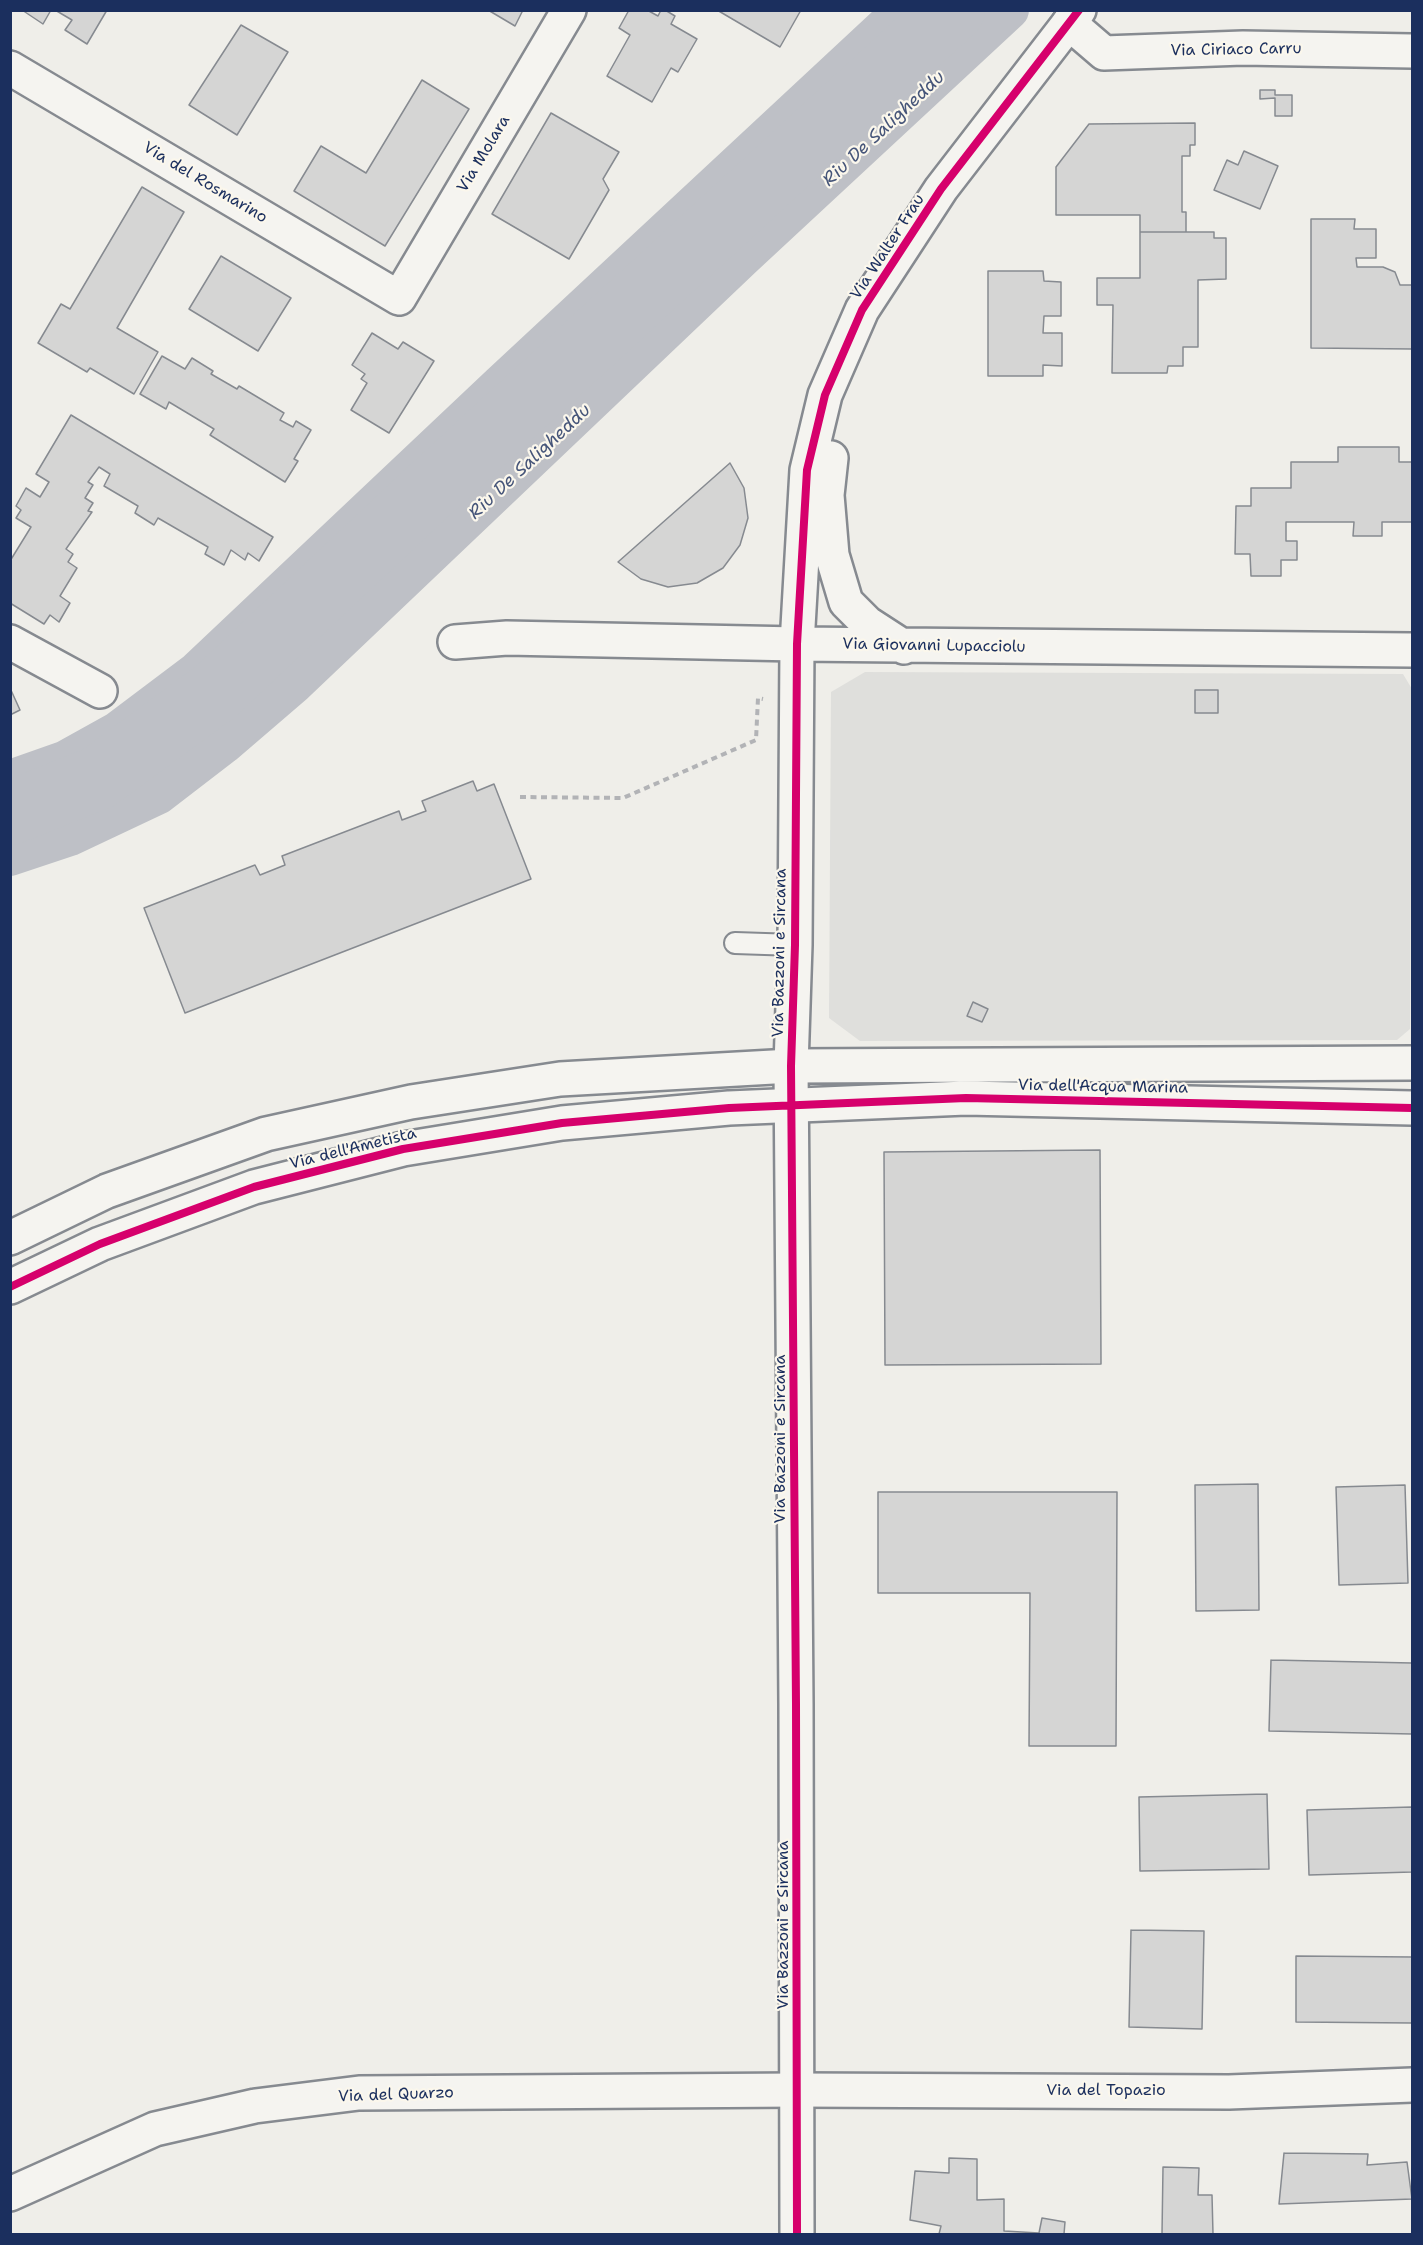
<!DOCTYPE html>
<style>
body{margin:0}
#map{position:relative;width:1423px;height:2245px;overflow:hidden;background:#efeee9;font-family:"Shantell Sans",sans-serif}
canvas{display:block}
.frame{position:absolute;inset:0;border:12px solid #1b2f5e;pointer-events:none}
</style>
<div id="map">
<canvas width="1423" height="2245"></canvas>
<div class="frame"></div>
</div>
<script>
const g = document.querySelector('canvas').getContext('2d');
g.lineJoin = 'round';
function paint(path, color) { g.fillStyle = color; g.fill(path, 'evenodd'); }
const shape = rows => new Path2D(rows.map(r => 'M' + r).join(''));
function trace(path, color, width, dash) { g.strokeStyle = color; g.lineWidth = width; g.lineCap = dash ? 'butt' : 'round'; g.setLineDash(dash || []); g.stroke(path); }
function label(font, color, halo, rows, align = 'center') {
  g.font = font + ' "Shantell Sans",sans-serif'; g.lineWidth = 4.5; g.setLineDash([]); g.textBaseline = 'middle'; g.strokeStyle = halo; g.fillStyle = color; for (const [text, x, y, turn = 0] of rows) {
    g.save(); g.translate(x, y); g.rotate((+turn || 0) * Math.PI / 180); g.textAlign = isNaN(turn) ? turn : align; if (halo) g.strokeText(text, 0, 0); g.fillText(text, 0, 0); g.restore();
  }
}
const green = shape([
 [865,672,1403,674,1412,689,1410,1029,1397,1040,860,1041,829,1018,831,692]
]);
const canal = shape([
 [10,779,64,760,118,730,195,672,500,384,902,10],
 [10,857,70,837,159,795,224,745,295,684,743,258,1010,10]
]);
const river = shape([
 [10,813,98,778,215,692,433,487,953,10]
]);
const building = shape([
 [22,10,51,10,43,24,22,10],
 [55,10,107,10,87,44,65,30,72,20,55,10],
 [488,10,523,10,515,26,488,10],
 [629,10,647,10,658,16,661,10,665,10,675,16,671,24,697,39,678,72,671,68,652,102,607,76,630,35,619,28,629,10],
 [717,10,801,10,780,47,717,10],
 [241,25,288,52,237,135,189,105,241,25],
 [422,80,469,109,385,246,294,191,321,146,366,173,422,80],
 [1260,90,1275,90,1275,95,1292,95,1292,116,1275,116,1275,98,1260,99,1260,90],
 [551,113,619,152,603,179,609,190,569,259,492,214,551,113],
 [1195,123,1195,145,1190,145,1190,156,1182,156,1182,212,1186,212,1186,232,1140,232,1140,215,1056,215,1056,167,1089,124,1195,123],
 [1244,151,1278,166,1260,209,1214,190,1227,160,1238,165,1244,151],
 [142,187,184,212,117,328,158,352,134,394,90,368,87,372,38,343,61,304,70,309,142,187],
 [1311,219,1355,219,1354,229,1376,229,1376,258,1356,258,1357,267,1383,267,1395,272,1400,285,1412,285,1412,349,1311,348,1311,219],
 [1140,232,1214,232,1214,238,1226,238,1226,279,1198,280,1198,347,1183,347,1183,366,1168,366,1167,373,1112,373,1113,305,1097,305,1097,278,1140,278,1140,232],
 [221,256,291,298,258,351,189,309,221,256],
 [988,271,1043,271,1044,281,1061,282,1061,316,1044,316,1043,333,1062,333,1062,366,1043,365,1043,376,988,376,988,271],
 [372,333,398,349,403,342,434,361,389,433,351,410,367,383,361,379,365,374,352,365,372,333],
 [162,356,185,369,192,358,213,371,211,374,237,389,239,386,284,413,280,420,293,427,296,421,311,430,294,459,298,461,285,482,210,435,214,429,169,402,166,409,140,394,162,356],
 [71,415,273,537,259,561,248,553,245,560,231,550,224,565,205,554,208,547,158,518,154,525,135,513,138,506,104,486,110,474,99,467,88,482,93,485,85,498,93,503,88,511,92,512,66,549,73,554,68,562,77,568,60,596,70,603,59,622,50,615,44,624,10,603,10,561,31,527,16,518,21,510,16,506,26,488,40,497,49,482,36,474,71,415],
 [1338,447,1399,447,1399,462,1412,462,1412,522,1382,522,1382,536,1353,536,1354,522,1286,522,1286,541,1297,541,1297,560,1281,560,1281,576,1251,576,1250,554,1235,554,1236,506,1251,506,1251,488,1291,488,1291,462,1338,462,1338,447],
 [730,463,744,488,748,518,740,545,723,568,697,583,668,587,641,579,618,562,730,463],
 [10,688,20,710,10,715,10,688],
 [1195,690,1218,690,1218,713,1195,713,1195,690],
 [473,781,477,791,494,784,531,879,185,1013,144,908,255,865,260,875,285,865,282,856,399,811,402,820,426,811,422,801,473,781],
 [973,1002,988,1009,982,1022,967,1016,973,1002],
 [1100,1150,1101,1364,885,1365,884,1152,1100,1150],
 [1258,1484,1259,1610,1196,1611,1195,1485,1258,1484],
 [1405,1485,1408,1583,1339,1585,1336,1487,1405,1485],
 [878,1492,1117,1492,1116,1746,1029,1746,1030,1593,878,1593,878,1492],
 [1271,1660,1412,1663,1412,1734,1269,1731,1271,1660],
 [1267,1794,1269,1869,1140,1871,1139,1797,1267,1794],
 [1412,1807,1412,1872,1309,1875,1307,1810,1412,1807],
 [1131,1930,1204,1931,1202,2029,1129,2027,1131,1930],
 [1296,1956,1412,1957,1412,2023,1296,2022,1296,1956],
 [1284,2153,1368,2154,1367,2165,1407,2162,1412,2199,1279,2204,1284,2153],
 [949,2158,977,2159,977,2200,1004,2199,1004,2231,1039,2233,1042,2218,1065,2222,1064,2234,939,2234,941,2226,910,2220,915,2171,949,2173,949,2158],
 [1163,2167,1199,2168,1198,2195,1212,2195,1213,2234,1162,2234,1163,2167]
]);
const path = shape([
 [520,797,623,798,756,740,758,698,763,699]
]);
const lane = shape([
 [735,943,795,945]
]);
const street = shape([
 [1069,23,1104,53,1243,48,1412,51],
 [10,68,399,298,569,10],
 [10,642,100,691],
 [455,642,507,638,797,644],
 [10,1238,107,1191,266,1134,411,1102,560,1079,791,1066,1412,1063],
 [10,1287,100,1244,254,1187,403,1149,562,1123,729,1108,966,1098,1412,1108],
 [10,2194,155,2129,255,2106,359,2093,798,2090,1229,2092,1412,2085]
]);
const secondary = shape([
 [831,458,827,495,832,555,846,602,867,623,904,647],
 [797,644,1412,650],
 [797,2234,796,1704,791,1066,795,945,797,644,807,470,825,395,862,310,941,189,1079,10]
]);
const cycleway = shape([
 [10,1287,100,1244,254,1187,403,1149,562,1123,729,1108,966,1098,1412,1108],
 [797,2234,796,1704,791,1066,795,945,797,644,807,470,825,395,862,310,941,189,1079,10]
]);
const streetNames = [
 ["Via Ciriaco Carru",1236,50,-1],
 ["Via Molara",484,154,-59],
 ["Via del Rosmarino",205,183,31],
 ["Via Walter Frau",888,247,-57],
 ["Via Giovanni Lupacciolu",934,646,1],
 ["Via Bazzoni e Sircana",780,953,-89],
 ["Via dell'Acqua Marina",1103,1087,1],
 ["Via dell'Ametista",353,1149,-14],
 ["Via Bazzoni e Sircana",781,1439,-90],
 ["Via Bazzoni e Sircana",784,1925,-90],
 ["Via del Topazio",1106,2091],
 ["Via del Quarzo",396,2095,-2]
];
const waterNames = [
 ["Riu De Saligheddu",884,129,-43],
 ["Riu De Saligheddu",530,462,-43]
];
paint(green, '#dfdfdc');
trace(canal, '#bec0c6', 38);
trace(river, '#bec0c6', 64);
paint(building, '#d5d5d4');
trace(building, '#868a90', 1.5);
trace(lane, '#868a90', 24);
trace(street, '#868a90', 38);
trace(secondary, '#868a90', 38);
trace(path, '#b2b3b6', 4, [6, 4.5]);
trace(lane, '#f5f4f0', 20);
trace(street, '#f5f4f0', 33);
trace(secondary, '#f5f4f0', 33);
trace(cycleway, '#d6006c', 8);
label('16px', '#1b2f5e', '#fbf7ec', streetNames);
label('italic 18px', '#465579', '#fbf7ec', waterNames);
</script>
